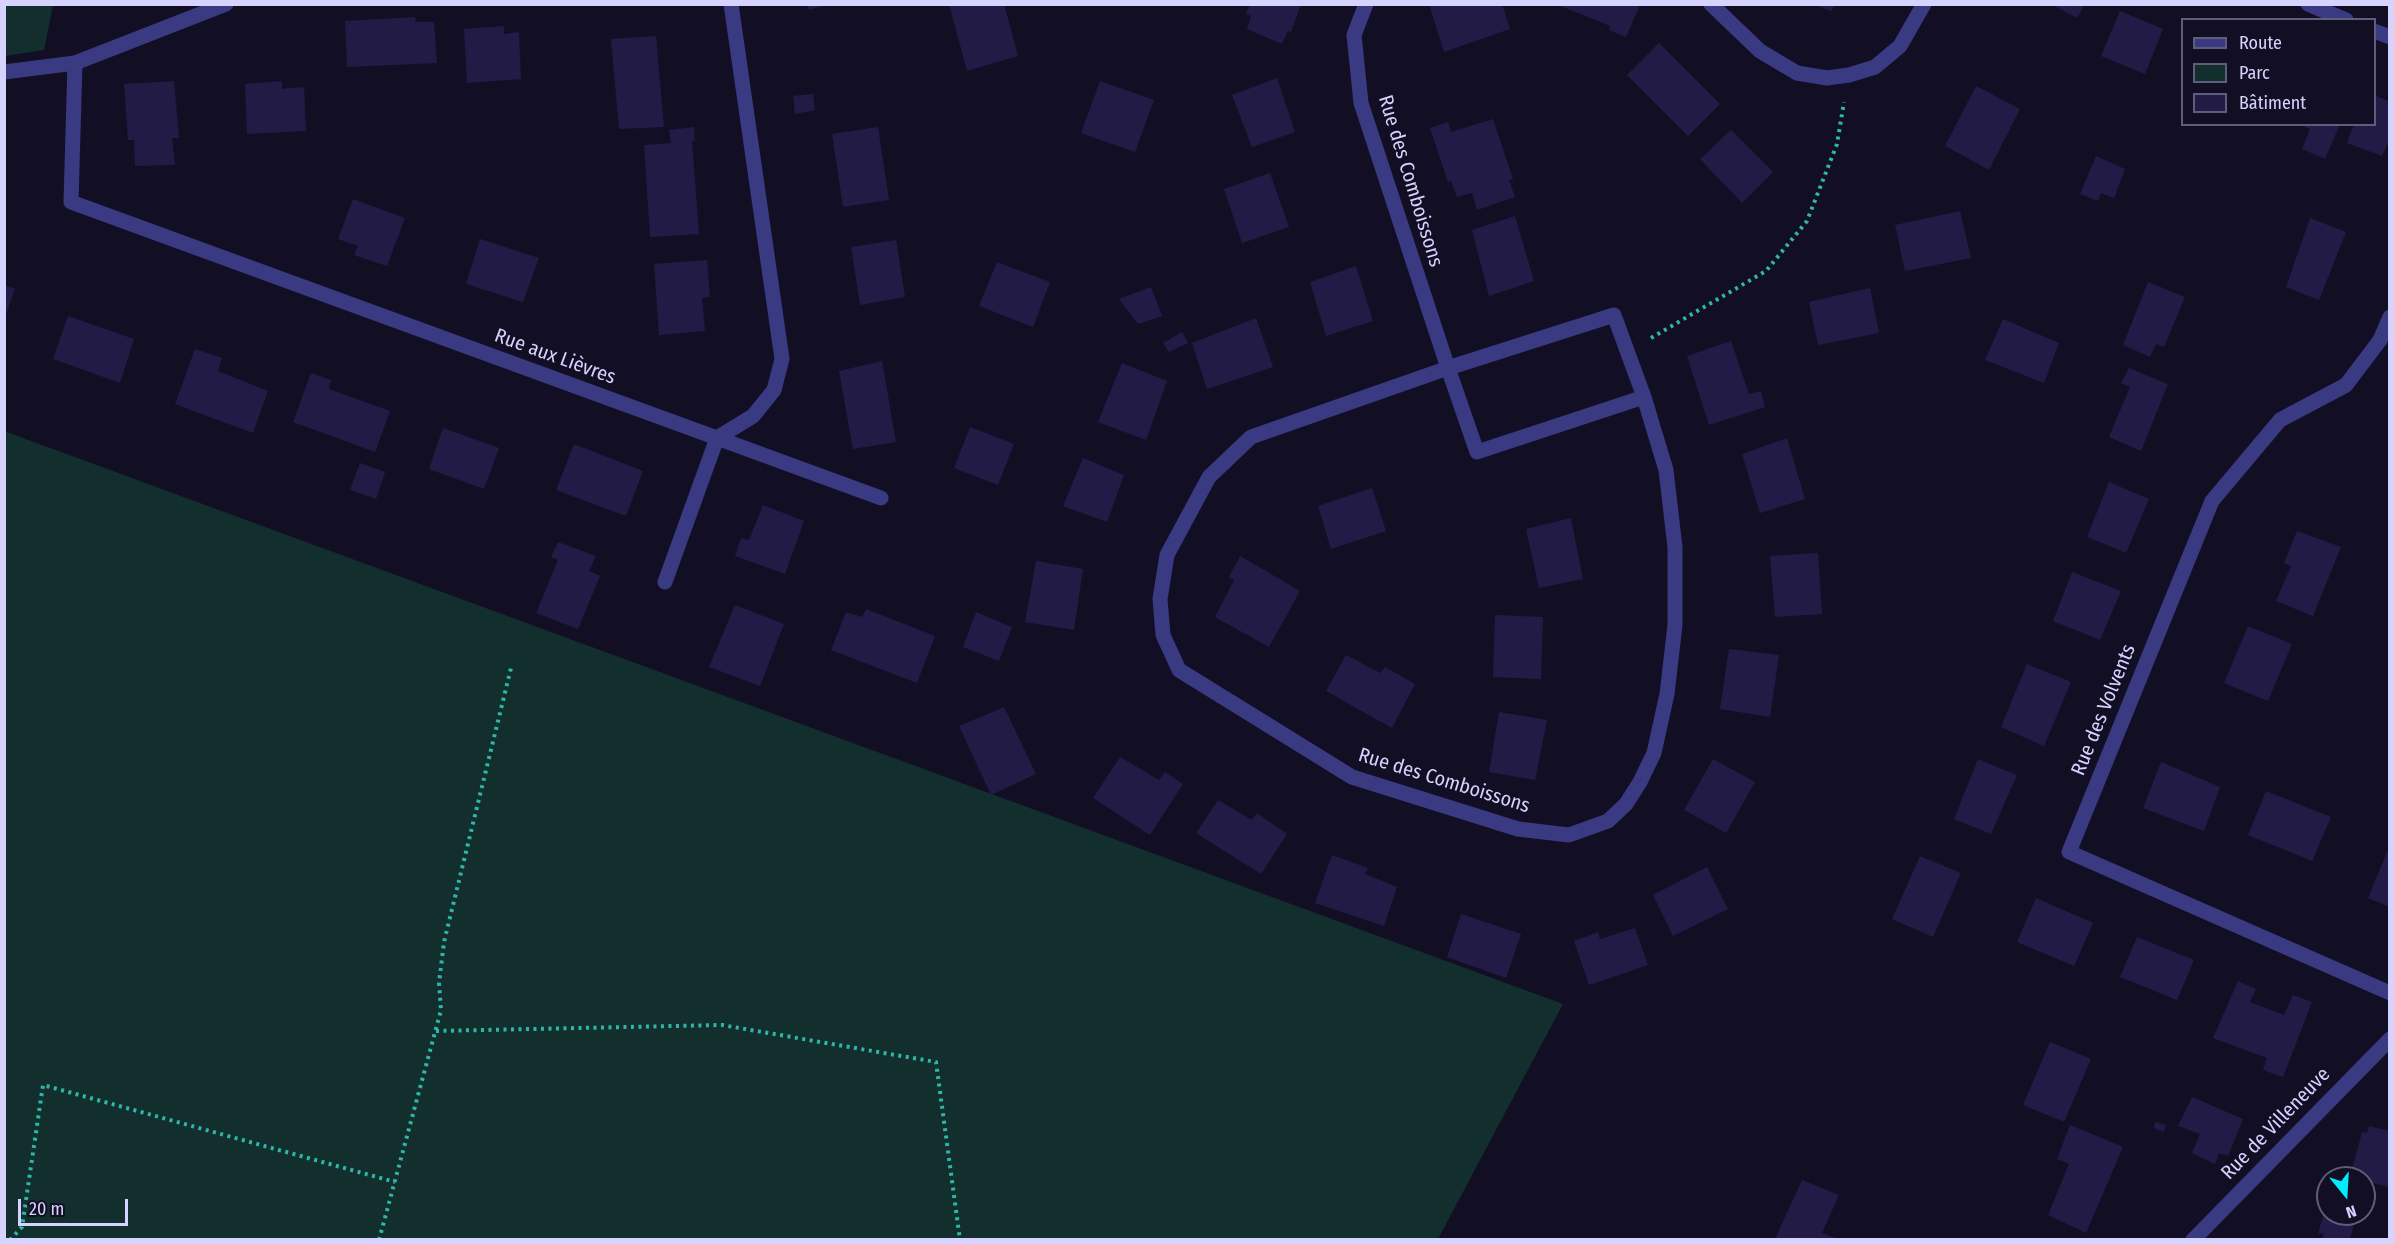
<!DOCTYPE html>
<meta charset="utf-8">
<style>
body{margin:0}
#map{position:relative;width:2394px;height:1244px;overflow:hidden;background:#120f25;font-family:"Fira Sans Condensed",sans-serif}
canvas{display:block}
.frame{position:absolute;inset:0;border:6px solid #d6d3ff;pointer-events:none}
.legend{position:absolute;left:2181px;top:18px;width:195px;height:108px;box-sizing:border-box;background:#120f25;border:2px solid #605d7c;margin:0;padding:8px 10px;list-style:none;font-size:18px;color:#d6d3ff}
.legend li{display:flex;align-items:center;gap:12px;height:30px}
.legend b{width:30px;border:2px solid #605d7c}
.north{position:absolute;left:2316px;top:1166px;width:60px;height:60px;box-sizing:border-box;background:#120f25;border:2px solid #605d7c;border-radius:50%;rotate:162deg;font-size:16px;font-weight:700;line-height:24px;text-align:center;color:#d6d3ff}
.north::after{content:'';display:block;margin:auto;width:21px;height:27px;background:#01edfc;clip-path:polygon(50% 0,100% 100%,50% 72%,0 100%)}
.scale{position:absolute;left:18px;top:1199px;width:110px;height:27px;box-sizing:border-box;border:3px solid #d6d3ff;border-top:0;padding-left:8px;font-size:18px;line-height:21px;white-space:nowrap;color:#d6d3ff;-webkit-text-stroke:4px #120f25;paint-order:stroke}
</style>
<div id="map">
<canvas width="2394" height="1244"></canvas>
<div class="frame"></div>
<ul class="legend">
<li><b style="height:8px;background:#3a3a83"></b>Route</li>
<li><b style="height:16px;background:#122f2d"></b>Parc</li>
<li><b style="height:16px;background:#221b46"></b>Bâtiment</li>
</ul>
<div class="north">N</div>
<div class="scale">20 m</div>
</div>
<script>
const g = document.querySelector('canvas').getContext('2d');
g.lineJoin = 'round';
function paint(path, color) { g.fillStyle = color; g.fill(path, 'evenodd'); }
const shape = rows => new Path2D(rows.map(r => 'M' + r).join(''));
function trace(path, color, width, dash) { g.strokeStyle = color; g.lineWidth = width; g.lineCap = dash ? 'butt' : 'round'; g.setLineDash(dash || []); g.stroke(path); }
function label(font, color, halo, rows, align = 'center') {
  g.font = font + ' "Fira Sans Condensed",sans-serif'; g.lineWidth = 5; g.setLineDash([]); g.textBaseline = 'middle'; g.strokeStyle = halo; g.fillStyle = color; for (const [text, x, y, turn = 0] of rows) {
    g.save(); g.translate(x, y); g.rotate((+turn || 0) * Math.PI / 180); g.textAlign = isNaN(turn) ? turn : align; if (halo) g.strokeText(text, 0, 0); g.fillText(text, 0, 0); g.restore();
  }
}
const green = shape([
 [5,4,53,5,44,50,5,56],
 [4,431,1563,1004,1438,1239,5,1239]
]);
const building = shape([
 [807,4,825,4,825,5,809,10],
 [949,4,1004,4,1018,56,967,71],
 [1250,4,1301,4,1291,32,1288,31,1282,44,1247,29,1251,16,1246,14],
 [1429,4,1502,4,1510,29,1444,52],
 [1556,4,1633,4,1639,7,1626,37,1609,30,1610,26],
 [1811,4,1834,4,1832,11],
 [2051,4,2085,4,2077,18],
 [2120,11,2163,29,2145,74,2101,56],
 [415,17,416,22,434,22,437,63,347,67,345,21],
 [504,26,504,34,519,32,521,79,467,83,464,29],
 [656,36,664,127,619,129,611,39],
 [1659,43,1720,104,1688,136,1627,75],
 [1277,78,1295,132,1252,147,1232,95],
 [174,81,179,138,172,138,175,165,135,166,134,140,128,140,124,84],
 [282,81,282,89,304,87,306,131,247,134,245,84],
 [1100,81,1154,100,1135,152,1081,133],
 [1976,86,2020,109,1989,170,1945,146],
 [813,94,815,110,795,114,793,96],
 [2374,95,2390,102,2390,139,2382,156,2347,143,2354,124,2374,124],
 [1493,119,1513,179,1509,180,1515,197,1477,210,1472,193,1457,197,1451,181,1448,182,1430,128,1448,122,1451,132],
 [2340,124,2325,159,2302,149,2310,129,2299,124],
 [694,127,695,141,692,141,699,234,650,237,644,145,671,143,669,130],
 [878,127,889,200,843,207,832,134],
 [1731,130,1773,172,1742,203,1700,159],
 [2096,156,2125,169,2114,198,2101,193,2098,201,2080,194],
 [1270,173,1289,227,1242,243,1224,189],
 [353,199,405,218,387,266,354,255,358,246,338,239],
 [1960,211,1971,258,1905,271,1895,225],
 [1515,216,1534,281,1489,296,1472,230],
 [2310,218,2346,232,2319,300,2286,287],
 [480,239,539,258,523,302,466,284],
 [896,240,905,297,860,305,851,247],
 [707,260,710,297,702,298,705,331,659,335,654,264],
 [997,262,1050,282,1033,327,979,306],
 [1356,266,1373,321,1326,336,1310,282],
 [2148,282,2185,297,2164,347,2156,344,2150,357,2123,345],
 [4,285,15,289,5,317,4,317],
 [1151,287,1162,316,1138,324,1119,299],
 [1870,288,1879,333,1818,345,1809,302],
 [68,316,134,339,120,383,53,359],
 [1256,318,1273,367,1207,389,1192,343],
 [2003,319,2059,343,2044,383,1985,360],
 [1182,332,1188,343,1169,352,1163,343],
 [1731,341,1749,394,1761,391,1765,407,1709,425,1687,356],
 [195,349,222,358,218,371,268,391,253,433,175,404],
 [882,361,896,442,853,449,839,371],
 [1122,363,1167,381,1146,440,1098,422],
 [2129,368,2168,384,2141,451,2109,437,2130,387,2121,383],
 [311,373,331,380,329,389,390,411,375,452,293,422],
 [970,427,1014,444,998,485,954,468],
 [443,428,499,448,484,489,429,469],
 [1787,438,1805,499,1760,513,1742,454],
 [574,444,643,471,626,516,556,490],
 [1083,458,1124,475,1107,522,1063,506],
 [360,463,385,472,376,499,350,490],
 [2109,482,2149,499,2126,553,2087,537],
 [1372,488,1386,531,1331,549,1318,506],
 [763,505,804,521,785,574,735,556,741,538,749,540],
 [1571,518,1583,579,1539,588,1526,529],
 [2297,531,2341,547,2313,616,2276,601,2291,566,2284,563],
 [558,542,596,556,589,571,600,576,578,629,536,613,558,560,551,557],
 [1818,553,1822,614,1775,617,1770,556],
 [1240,556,1300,591,1269,647,1215,617,1234,580,1229,577],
 [1036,561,1083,569,1074,630,1025,622],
 [2072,572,2121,591,2100,640,2053,621],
 [735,605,784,624,760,686,709,667],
 [866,609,935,636,917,683,831,650,846,612,862,617],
 [976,612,1012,627,999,661,963,647],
 [1495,615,1543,617,1541,679,1493,677],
 [2248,626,2292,644,2268,701,2224,683],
 [1729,649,1779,655,1770,717,1720,709],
 [1346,655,1380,673,1385,667,1415,684,1392,728,1326,691],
 [2027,664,2071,682,2044,746,2001,727],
 [1004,707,1036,774,991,795,959,726],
 [1499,712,1547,720,1535,780,1489,772],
 [1120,757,1159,780,1165,772,1183,784,1150,835,1093,798],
 [1713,759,1755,782,1726,833,1684,810],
 [1978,759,2017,775,1991,834,1954,819],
 [2161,762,2220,787,2204,831,2143,808],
 [2266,791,2331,817,2312,861,2248,835],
 [1218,800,1252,820,1257,813,1287,834,1261,874,1196,833],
 [2387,852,2390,853,2390,907,2368,898],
 [1332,855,1368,868,1365,874,1397,887,1384,926,1315,903],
 [1920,856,1961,873,1933,937,1892,919],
 [1707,867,1728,909,1673,936,1653,895],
 [2036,898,2093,923,2074,966,2017,942],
 [1461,914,1521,934,1506,978,1447,957],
 [1635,928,1648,965,1589,985,1574,941,1598,932,1600,939],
 [2137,937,2194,960,2177,1000,2120,977],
 [2238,981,2256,989,2250,1002,2284,1015,2293,995,2312,1002,2283,1077,2263,1070,2267,1058,2213,1038],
 [2050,1042,2091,1059,2064,1122,2023,1105],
 [2192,1097,2243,1119,2228,1156,2219,1153,2215,1164,2192,1153,2200,1134,2178,1126],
 [2155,1122,2166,1125,2164,1132,2154,1128],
 [2070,1125,2123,1147,2086,1233,2048,1215,2069,1164,2057,1159],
 [2369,1126,2390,1131,2389,1187,2364,1181,2364,1178,2350,1177,2362,1132,2367,1133],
 [1802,1180,1839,1195,1822,1233,1838,1239,1775,1239],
 [2328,1201,2328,1214,2344,1214,2356,1217,2350,1239,2322,1239,2324,1234,2318,1233]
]);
const path = shape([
 [1651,338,1766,271,1807,221,1837,144,1844,102],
 [436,1031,722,1025,936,1062,960,1240],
 [10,1240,22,1227,43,1085,395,1182],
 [379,1240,441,1010,439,983,444,942,511,668]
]);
const street = shape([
 [1366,4,1354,35,1361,103,1448,368,1251,437,1209,477,1167,555,1160,599,1163,635,1179,670,1352,777,1518,829,1569,835,1608,821,1626,804,1640,782,1654,753,1667,694,1675,625,1675,547,1666,470,1644,397,1614,315,1448,368,1477,452,1644,397],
 [1711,4,1760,51,1797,73,1827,78,1849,75,1875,67,1900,46,1924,4],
 [2308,4,2346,20],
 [2374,31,2390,37],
 [75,63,71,202,717,438,753,416,774,390,782,359,731,4],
 [4,72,75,63,226,4],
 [2390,317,2380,340,2346,385,2280,420,2212,501,2069,852,2390,993],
 [665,582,717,438,881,498],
 [2193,1240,2390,1039]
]);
const streetNames = [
 ["Rue des Comboissons",1410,181,73],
 ["Rue aux Lièvres",555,357,20],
 ["Rue des Volvents",2104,710,-68],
 ["Rue des Comboissons",1444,781,17],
 ["Rue de Villeneuve",2276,1124,-46]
];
paint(green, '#122f2d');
paint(building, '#221b46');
trace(path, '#2fb6a9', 4, [3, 4.5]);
trace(street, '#3a3a83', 15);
label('20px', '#d6d3ff', '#120f25', streetNames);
</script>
